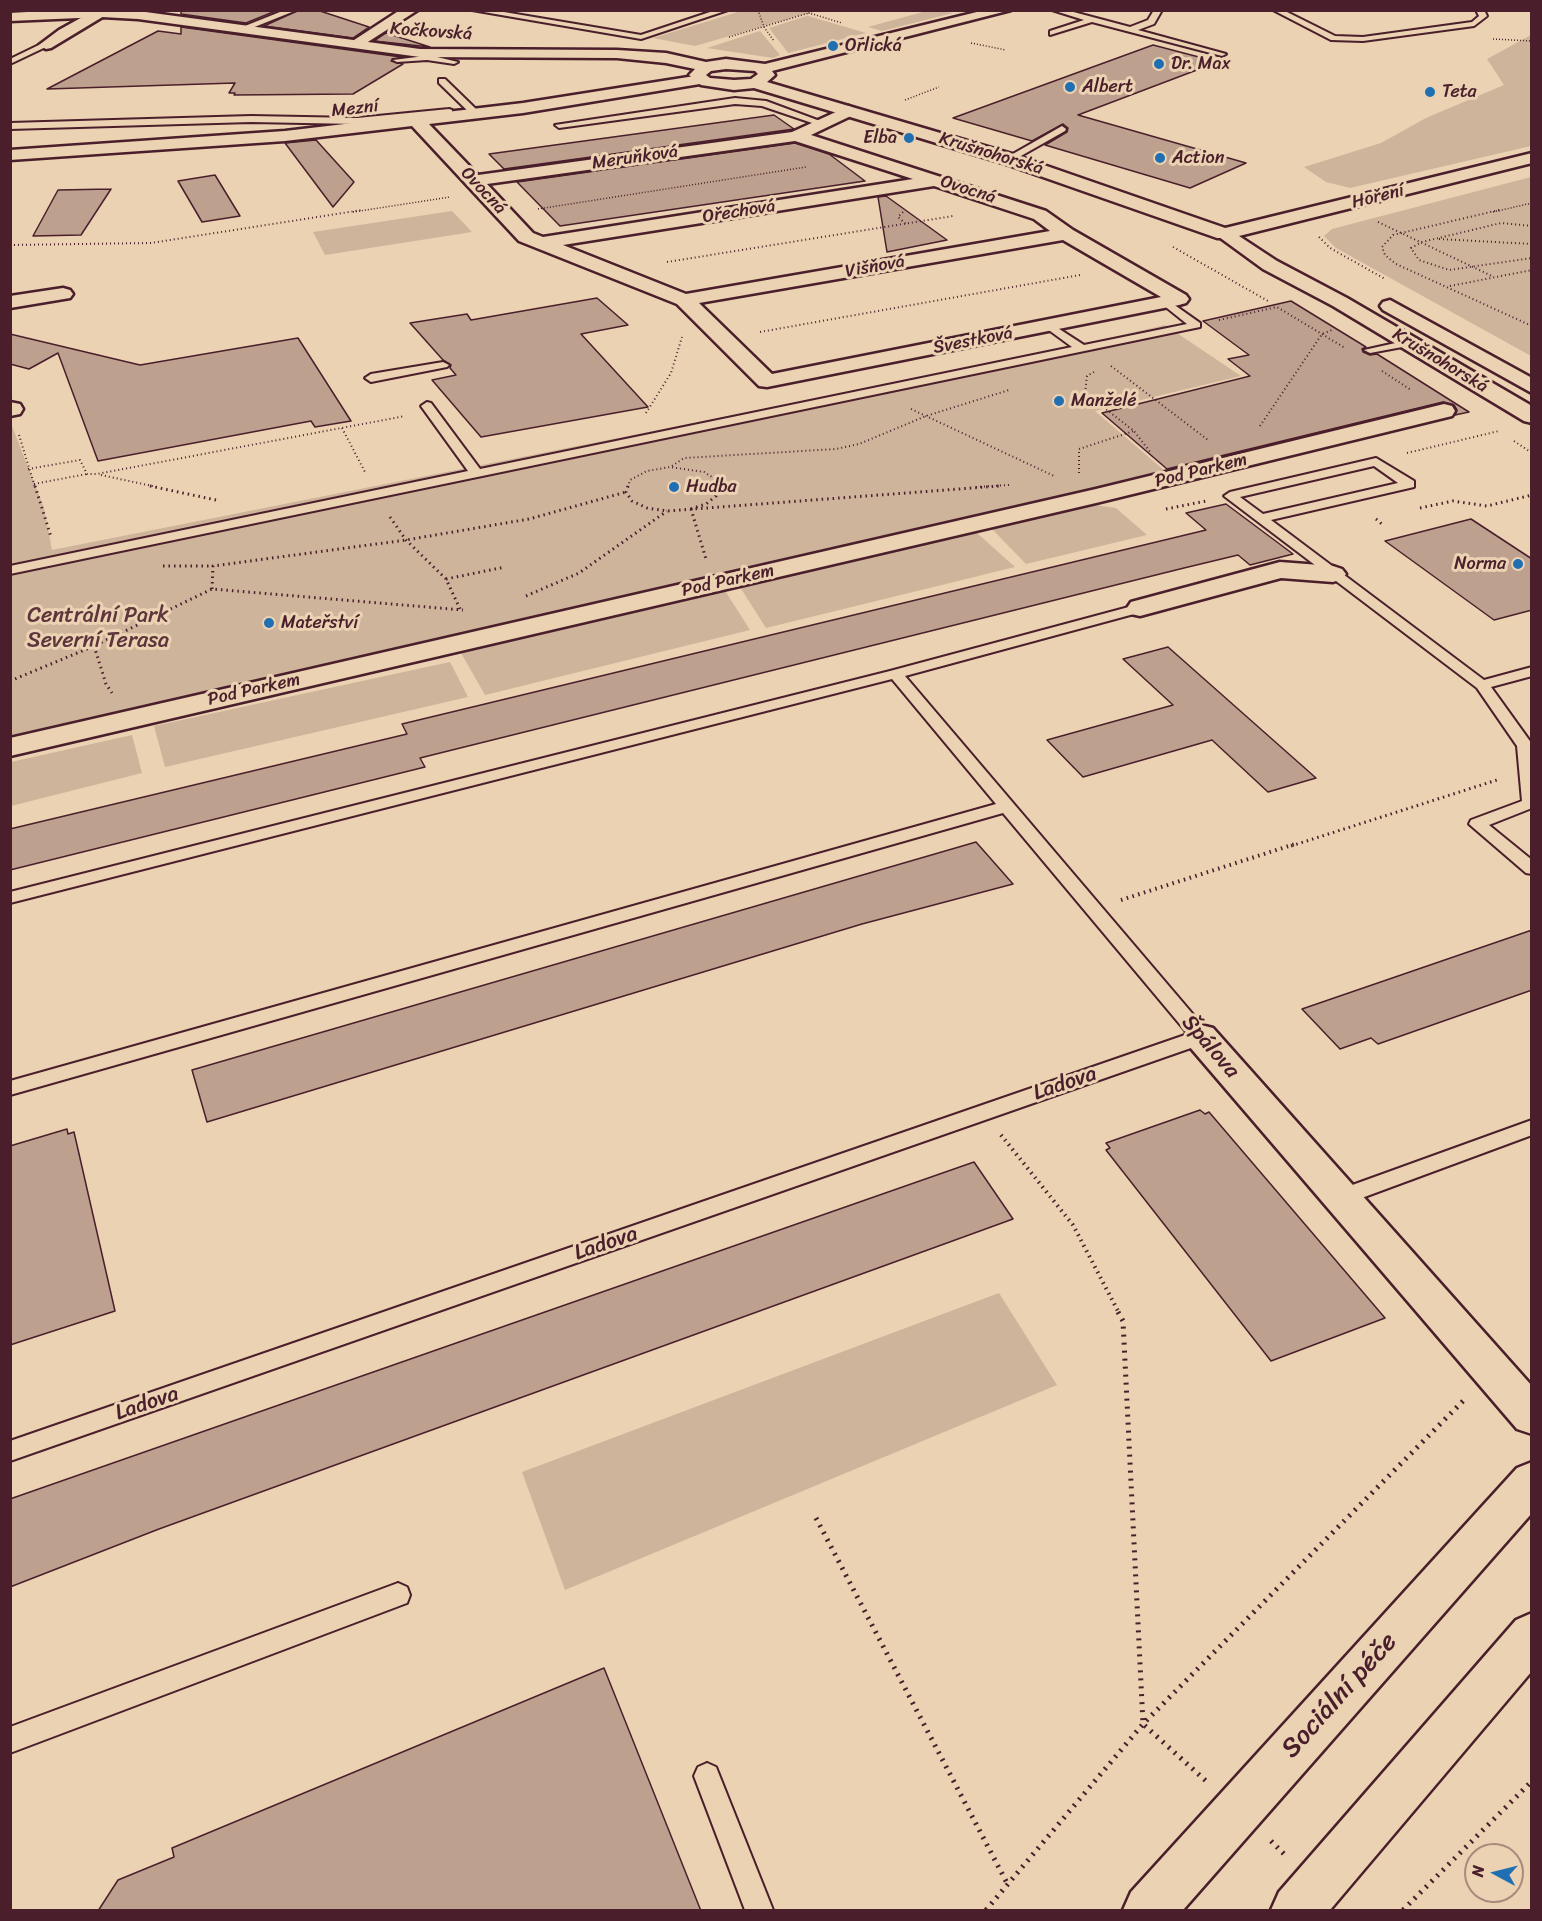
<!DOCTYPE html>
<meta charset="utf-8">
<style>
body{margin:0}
#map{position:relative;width:1542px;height:1921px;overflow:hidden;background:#ead2b2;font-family:Sriracha,sans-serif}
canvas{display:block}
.frame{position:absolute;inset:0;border:12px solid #4a1f2b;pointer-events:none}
.north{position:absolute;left:1464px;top:1843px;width:60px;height:60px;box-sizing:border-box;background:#ead2b2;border:2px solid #aa8a7c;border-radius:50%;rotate:277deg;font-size:16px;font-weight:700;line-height:24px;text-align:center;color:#4a1f2b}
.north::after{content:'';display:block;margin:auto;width:21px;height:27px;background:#1f6fb2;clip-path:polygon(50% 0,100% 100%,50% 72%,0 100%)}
</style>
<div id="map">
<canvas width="1542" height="1921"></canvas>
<div class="frame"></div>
<div class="north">N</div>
</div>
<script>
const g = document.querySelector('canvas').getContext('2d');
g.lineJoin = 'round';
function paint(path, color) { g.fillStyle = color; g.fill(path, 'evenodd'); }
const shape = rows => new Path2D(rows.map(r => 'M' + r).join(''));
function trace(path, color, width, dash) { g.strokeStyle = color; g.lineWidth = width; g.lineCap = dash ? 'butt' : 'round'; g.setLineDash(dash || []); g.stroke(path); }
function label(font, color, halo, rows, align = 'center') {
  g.font = font + ' Sriracha,sans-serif'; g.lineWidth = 6; g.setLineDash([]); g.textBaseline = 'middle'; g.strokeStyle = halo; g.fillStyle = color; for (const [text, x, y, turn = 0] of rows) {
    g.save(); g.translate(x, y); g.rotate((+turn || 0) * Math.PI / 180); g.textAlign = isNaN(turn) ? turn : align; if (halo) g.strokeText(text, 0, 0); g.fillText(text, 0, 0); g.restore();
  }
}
const green = shape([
 [930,10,953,13,882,31,868,27],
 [802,11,809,13,695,46,653,38,741,11],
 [807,16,808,16,866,33,788,53,769,28],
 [760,31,780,55,773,58,707,48],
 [1531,35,1531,146,1350,188,1326,182,1304,167,1381,143,1426,118,1504,85,1487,59],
 [1531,177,1531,356,1336,248,1324,236,1332,229],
 [452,211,472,232,325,255,313,232],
 [1165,325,1241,376,1095,411,1166,472,11,738,10,421,44,508,52,550,1027,357],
 [1095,505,1116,508,1147,535,1026,564,992,529],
 [969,533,977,533,1015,567,766,628,740,587],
 [724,589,750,630,485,695,461,653],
 [450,662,468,697,165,767,154,726],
 [132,735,142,773,11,806,11,762],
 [999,1293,1057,1385,565,1590,522,1472]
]);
const building = shape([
 [181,10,278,10,246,23,181,14,181,10],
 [299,10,317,10,369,27,353,38,264,26,299,10],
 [181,27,401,57,391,61,403,64,353,94,234,95,235,93,229,93,235,83,47,89,158,31,181,34,181,27],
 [386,33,430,47,374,41,386,33],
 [1153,45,1218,62,1078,115,1246,163,1190,188,1045,145,1067,132,1068,128,1063,124,1032,141,953,118,1153,45],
 [774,115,794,129,504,169,489,154,774,115],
 [316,140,354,182,333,207,285,143,316,140],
 [795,143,829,154,865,181,560,226,517,182,795,143],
 [215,175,240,216,202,222,178,181,215,175],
 [111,189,81,235,33,236,58,190,111,189],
 [886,196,947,240,887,252,878,197,886,196],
 [597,298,628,325,581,334,648,407,481,437,432,380,456,375,450,368,451,365,443,360,410,323,467,314,471,320,597,298],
 [1291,301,1366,347,1362,349,1363,352,1370,355,1377,354,1469,412,1455,415,1457,410,1454,405,1443,402,1167,469,1102,413,1250,376,1228,359,1249,355,1203,321,1291,301],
 [10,334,140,365,298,338,351,421,315,427,311,421,98,461,58,353,29,369,10,364,10,334],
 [1226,504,1293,554,1250,565,1238,555,1184,568,420,758,425,767,10,870,10,829,407,734,402,724,1206,530,1186,513,1226,504],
 [1471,519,1532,559,1532,610,1494,620,1385,541,1471,519],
 [1168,647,1316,778,1268,792,1212,740,1083,777,1047,740,1173,705,1123,659,1168,647],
 [976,842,1013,884,862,924,207,1122,192,1070,976,842],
 [1532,930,1532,990,1378,1044,1371,1038,1340,1049,1302,1009,1532,930],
 [1200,1110,1205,1114,1209,1112,1385,1318,1271,1361,1106,1150,1110,1148,1106,1143,1200,1110],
 [67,1129,68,1134,74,1132,115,1311,10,1345,10,1146,67,1129],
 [974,1162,1013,1219,159,1529,10,1587,10,1499,974,1162],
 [604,1668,701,1911,98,1911,118,1880,174,1857,172,1848,604,1668]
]);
const pathFar4 = shape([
 [758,10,764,27,774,41],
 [815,10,809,13,842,23],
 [729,37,809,13],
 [1493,39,1532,41],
 [971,43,1006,50],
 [905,100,939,87],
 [538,209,806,167],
 [353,212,450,197],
 [1493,212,1532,203]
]);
const pathFar3 = shape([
 [1499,210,1393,235,1382,247,1385,255,1396,264,1532,326],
 [903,212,898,217,906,224],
 [1378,222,1494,277],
 [1532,226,1501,223,1422,242,1411,248,1419,260,1449,270,1532,258],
 [1319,237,1330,248,1385,279],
 [1439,239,1532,244],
 [10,245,151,243,362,210],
 [1173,247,1268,301],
 [667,262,953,216],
 [1450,286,1532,270],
 [1219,320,1277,307,1345,348],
 [760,332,1080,275],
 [1111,366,1208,440],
 [1382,371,1411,390],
 [1094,372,1087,376,1085,393,1134,431,1151,453],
 [911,409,1054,476],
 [646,413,671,373,682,337],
 [1260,426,1322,334,1332,330],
 [342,428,365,472],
 [19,435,35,487],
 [1514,441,1532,453],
 [1407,453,1499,431],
 [672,466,684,458,836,449,859,444,926,416,1009,390],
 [28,469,80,460,87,474,97,474,405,416],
 [1079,473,1079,449,1134,431],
 [101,475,157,487],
 [34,484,87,474],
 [628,487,630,480,647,471,670,467,704,472,715,479,719,487],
 [976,487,1010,485]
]);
const pathFar2 = shape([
 [35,486,51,537],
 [150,486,216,500],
 [628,486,626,492,632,501,647,508,667,511,999,486],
 [1420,508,1453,501,1487,506,1532,495],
 [691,509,706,504,716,496,718,486],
 [691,509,706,559],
 [1166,509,1206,501],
 [390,517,406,540,446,579,461,611],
 [1376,519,1383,525],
 [163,566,213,566],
 [446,579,505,567],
 [212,589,213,566,406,540,529,519,626,492],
 [526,596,579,573,667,511],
 [94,646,106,684,112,693],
 [10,681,94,646,212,589,463,610],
 [1291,846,1500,779]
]);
const pathFar1 = shape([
 [1121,900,1295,844],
 [1001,1135,1073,1225,1119,1313]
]);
const path = shape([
 [1118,1312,1123,1321,1143,1724,1206,1781],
 [816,1518,1008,1885],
 [1271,1841,1285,1855],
 [986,1910,1143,1724,1465,1399],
 [1403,1910,1532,1781]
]);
const service = shape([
 [285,10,297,10,242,32,235,30,285,10],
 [472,10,492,10,641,35,716,10,728,10,641,39,472,10],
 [1052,10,1066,10,1130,27,1148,20,1154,10,1162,10,1154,24,1138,30,1226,54,1222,56,1092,22,1050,35,1050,31,1084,20,1052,10],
 [1273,10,1283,10,1335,36,1363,37,1472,22,1479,16,1476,10,1484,10,1487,16,1474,26,1363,41,1331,40,1273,10],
 [43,43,50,45,10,64,10,59,43,43],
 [431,52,435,54,433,56,458,62,454,64,427,60,397,62,393,60,425,56,431,52],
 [439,79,445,79,479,112,479,116,473,116,439,83,439,79],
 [735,98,766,101,828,124,821,126,762,106,735,104,559,128,555,125,735,98],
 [449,109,452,110,452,114,357,124,251,122,10,129,10,123,251,116,357,118,449,109],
 [1062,126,1066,129,1065,131,1012,161,1004,159,1062,126],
 [1166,299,1200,323,1200,327,10,574,10,566,468,471,421,406,427,402,431,403,480,469,1072,347,1046,328,1044,326,1050,323,1084,345,1187,324,1162,304,1162,300,1166,299],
 [1409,340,1415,343,1413,345,1370,353,1364,350,1409,340],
 [443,362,449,365,447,367,371,382,365,378,371,374,443,362],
 [1376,458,1414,481,1414,487,1271,520,1484,680,1532,667,1532,676,1491,687,1532,744,1532,808,1489,825,1532,860,1532,874,1526,873,1469,824,1471,820,1522,801,1517,746,1477,688,1224,496,1230,492,1376,458],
 [1374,466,1398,483,1263,514,1240,497,1374,466],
 [1140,604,1145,605,1145,611,905,676,1208,1032,1210,1037,1208,1042,10,1461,10,1441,1188,1034,1003,813,10,1095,10,1081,996,804,892,679,10,903,10,892,890,671,1140,604],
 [1532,1120,1532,1135,1340,1206,1333,1204,1330,1198,1333,1192,1532,1120],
 [398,1583,407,1587,410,1595,407,1603,10,1753,10,1727,398,1583],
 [707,1763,716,1767,773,1910,745,1910,694,1776,698,1767,707,1763]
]);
const minor = shape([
 [95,10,114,10,51,48,46,49,39,45,59,30,95,10],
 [400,10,418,10,360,47,355,48,348,44,400,10],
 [701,75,706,77,709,80,706,83,523,113,429,124,478,175,792,132,849,106,857,111,855,114,811,135,1046,211,1073,230,1186,295,1189,299,1186,303,1179,305,767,387,759,386,677,304,519,241,412,126,285,141,10,160,10,150,285,131,523,103,701,75],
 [795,141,913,179,543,237,533,233,487,184,795,141],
 [934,186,1034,219,1050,231,686,294,563,245,934,186],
 [1063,240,1161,297,772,374,699,303,1063,240],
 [63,288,70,290,73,294,70,298,10,308,10,296,63,288],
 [10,402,20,404,23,409,20,414,10,416,10,402],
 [1444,404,1452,406,1455,411,1452,416,1096,503,10,756,10,738,1096,489,1444,404],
 [1280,562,1333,566,1342,569,1346,574,1342,579,1333,582,1281,578,1140,616,1131,614,1127,608,1131,602,1280,562],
 [1201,1025,1213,1028,1532,1386,1532,1434,1517,1429,1189,1046,1184,1037,1189,1028,1201,1025]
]);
const tertiary = shape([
 [62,10,138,11,420,49,617,50,666,53,706,62,726,59,765,64,985,10,1011,10,772,71,775,75,767,82,1015,155,1231,230,1233,234,1231,238,1217,238,1003,163,754,88,734,90,701,85,689,75,695,69,666,63,617,58,420,57,138,19,102,17,10,21,10,13,62,10],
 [726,69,755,71,758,74,751,79,734,80,710,78,706,75,711,71,726,69]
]);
const primary = shape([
 [1532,153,1532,163,1239,236,1277,261,1347,298,1532,406,1532,423,1524,421,1333,306,1263,269,1215,234,1217,230,1532,153],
 [1390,300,1532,378,1532,393,1383,310,1380,306,1383,302,1390,300],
 [1532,1462,1532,1513,1183,1910,1123,1910,1131,1892,1517,1468,1532,1462],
 [1532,1613,1532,1671,1330,1910,1271,1910,1279,1892,1516,1620,1532,1613]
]);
const markers = [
 [833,46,6,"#1f6fb2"],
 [1159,64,6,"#1f6fb2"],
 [1070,87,6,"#1f6fb2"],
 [1430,92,6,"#1f6fb2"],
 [909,138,6,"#1f6fb2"],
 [1160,158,6,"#1f6fb2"],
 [1059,401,6,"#1f6fb2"],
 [674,487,6,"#1f6fb2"],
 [1518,564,6,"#1f6fb2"],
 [269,623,6,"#1f6fb2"]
];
const farStreetnames = [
 ["Kočkovská",431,32,4],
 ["Mezní",355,109,-6],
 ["Krušnohorská",991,154,17],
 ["Meruňková",635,158,-8],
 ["Ovocná",968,190,18],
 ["Ovocná",483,191,47],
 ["Hoření",1378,197,-14],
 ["Ořechová",739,212,-9],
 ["Višňová",875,267,-10],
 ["Švestková",973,341,-11],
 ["Krušnohorská",1440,361,31],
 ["Pod Parkem",1201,471,-14],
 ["Pod Parkem",728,581,-13],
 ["Pod Parkem",254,690,-13]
];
const farPoinames = [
 ["Orlická",845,46],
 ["Dr. Max",1171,64],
 ["Albert",1082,87],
 ["Teta",1442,92],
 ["Elba",897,138,"right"],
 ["Action",1172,158],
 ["Manželé",1071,401],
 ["Hudba",686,487],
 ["Norma",1506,564,"right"],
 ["Mateřství",281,623]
];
const parkNames = [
 ["Centrální Park",98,616],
 ["Severní Terasa",98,641]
];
const streetNames = [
 ["Špálova",1210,1047,49],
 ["Ladova",1065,1084,-19],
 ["Ladova",606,1244,-19],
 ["Ladova",147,1404,-19]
];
const nearStreetnames = [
 ["Sociální péče",1340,1696,-48]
];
paint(green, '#cfb49c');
paint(building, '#bda08d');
trace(building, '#4a1f2b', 1.5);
trace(service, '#4a1f2b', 4);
trace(minor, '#4a1f2b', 5);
trace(tertiary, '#4a1f2b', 5);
trace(primary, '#4a1f2b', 5);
trace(pathFar4, '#4a1f2b', 1.5, [1, 2]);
trace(pathFar3, '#4a1f2b', 2, [1, 3]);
trace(pathFar2, '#4a1f2b', 3, [1.5, 4]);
trace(pathFar1, '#4a1f2b', 4, [1.5, 4.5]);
trace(path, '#4a1f2b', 5, [2, 6]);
paint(service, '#ead2b2');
paint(minor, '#ead2b2');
paint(tertiary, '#ead2b2');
paint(primary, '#ead2b2');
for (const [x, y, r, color] of markers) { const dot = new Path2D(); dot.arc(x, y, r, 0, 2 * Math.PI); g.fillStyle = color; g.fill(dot); trace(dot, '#ead2b2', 2); }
label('18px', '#4a1f2b', '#ead2b2', farStreetnames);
label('18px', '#4a1f2b', '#ead2b2', farPoinames, 'left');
label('22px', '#5e353c', '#ead2b2', parkNames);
label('22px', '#4a1f2b', '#ead2b2', streetNames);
label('27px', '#4a1f2b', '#ead2b2', nearStreetnames);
</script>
